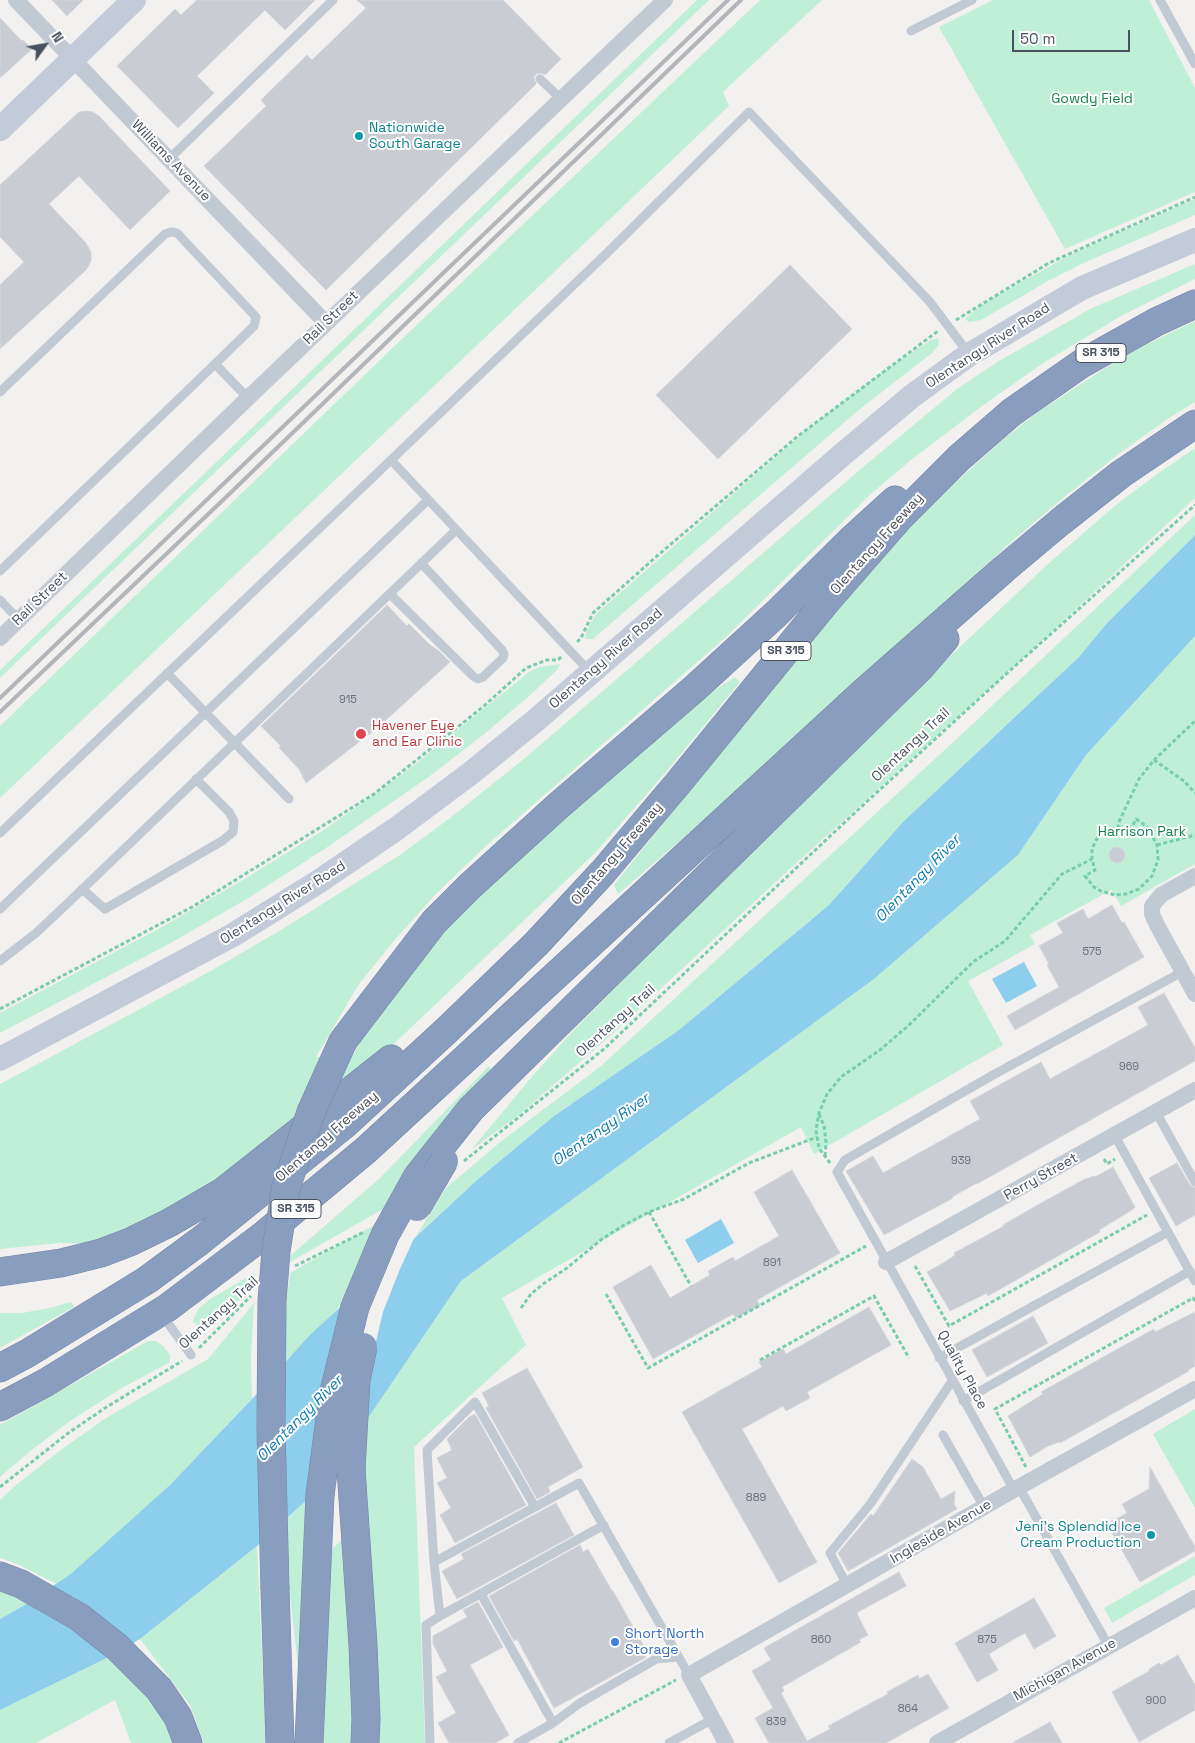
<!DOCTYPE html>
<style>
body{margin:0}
#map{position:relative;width:1195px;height:1743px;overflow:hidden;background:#f3f0f0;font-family:"Space Grotesk",sans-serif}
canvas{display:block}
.north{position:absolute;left:20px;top:20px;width:50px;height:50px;-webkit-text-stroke:4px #fff;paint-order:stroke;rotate:58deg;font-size:14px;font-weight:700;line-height:20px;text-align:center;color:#48515e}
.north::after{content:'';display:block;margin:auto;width:18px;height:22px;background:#48515e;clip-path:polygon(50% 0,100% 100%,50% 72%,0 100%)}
.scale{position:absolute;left:1012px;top:30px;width:118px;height:22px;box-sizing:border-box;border:2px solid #48515e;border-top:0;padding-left:6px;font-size:15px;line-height:18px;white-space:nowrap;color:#48515e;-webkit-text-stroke:4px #fff;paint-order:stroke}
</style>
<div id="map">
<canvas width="1195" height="1743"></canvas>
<div class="north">N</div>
<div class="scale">50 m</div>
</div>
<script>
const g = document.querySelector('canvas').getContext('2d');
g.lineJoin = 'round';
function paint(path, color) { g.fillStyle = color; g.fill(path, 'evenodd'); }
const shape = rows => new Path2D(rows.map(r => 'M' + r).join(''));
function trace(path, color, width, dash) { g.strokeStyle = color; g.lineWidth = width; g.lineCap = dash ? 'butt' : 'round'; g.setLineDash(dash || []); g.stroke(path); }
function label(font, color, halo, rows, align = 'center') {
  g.font = font + ' "Space Grotesk",sans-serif'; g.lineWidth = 4; g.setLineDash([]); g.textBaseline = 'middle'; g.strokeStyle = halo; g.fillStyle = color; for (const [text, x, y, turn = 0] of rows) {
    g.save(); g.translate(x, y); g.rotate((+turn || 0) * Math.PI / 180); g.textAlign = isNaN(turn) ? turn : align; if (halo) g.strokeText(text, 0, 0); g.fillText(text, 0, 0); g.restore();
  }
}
const green = shape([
 [697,0,709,0,0,678,0,670],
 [760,0,822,0,723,92,729,106,0,798,0,726,406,335],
 [993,0,1149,0,1195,88,1195,192,1065,249,939,27],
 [1195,199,1195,215,1088,261,1048,281,981,320,969,322,965,319,979,307,1000,294,1070,255],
 [1195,264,1195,279,1121,316,1045,362,982,406,911,460,872,493,726,637,487,845,435,895,393,942,359,984,316,1057,353,1055,371,1020,437,936,554,825,706,696,735,677,740,682,666,772,595,853,379,1058,260,1157,173,1210,92,1244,60,1243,0,1249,0,1084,209,972,281,930,400,855,450,818,525,758,856,473,957,389,999,361,1092,308],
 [1195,321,1195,402,1169,418,1120,453,1063,498,1010,543,746,784,618,894,614,885,777,681,888,550,928,507,1006,437,1041,410,1127,354],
 [939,338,938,346,932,353,860,409,601,632,593,639,585,639,587,630,596,614,809,428,884,371,931,340],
 [1195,448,1195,498,1047,636,793,866,610,1036,520,1114,471,1150,535,1073,572,1032,822,777,1048,564,1117,504,1160,472],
 [1195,515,1195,535,1107,623,1079,657,903,822,829,905,679,1030,554,1116,477,1180,416,1236,446,1188,499,1143,601,1066,962,734],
 [1195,636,1195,864,1121,906,1111,890,1030,935,1035,944,968,981,1003,1045,814,1154,801,1127,502,1298,526,1345,414,1447,425,1743,376,1743,362,1458,364,1424,461,1281,874,979,1018,855,1086,755],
 [560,664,558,669,528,697,483,735,430,776,326,848,250,897,169,944,0,1033,0,1013,162,927,246,878,319,833,373,796,413,766,529,672,539,667],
 [489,1066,491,1069,444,1123,385,1208,290,1262,290,1256,380,1178],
 [378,1223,342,1304,284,1363,286,1307,290,1273],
 [255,1273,255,1287,204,1330,199,1328,193,1321,198,1309,210,1299],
 [71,1302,74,1307,0,1348,0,1313,22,1313,50,1308],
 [254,1303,251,1358,252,1399,170,1485,99,1550,72,1573,57,1584,17,1564,0,1558,0,1500,16,1485,62,1449,106,1418,208,1359],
 [148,1341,156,1341,163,1346,170,1355,170,1362,120,1389,70,1421,29,1452,0,1477,0,1425],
 [1195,1409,1195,1508,1153,1434],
 [310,1497,299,1676,288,1577,288,1518],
 [346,1536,355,1743,321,1743,328,1553],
 [257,1546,266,1743,204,1743,190,1705,140,1639],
 [1195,1556,1195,1575,1112,1623,1104,1608],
 [0,1587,28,1603,0,1619],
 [111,1656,152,1700,177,1743,131,1743,115,1700,36,1743,0,1743,0,1710]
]);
const water = shape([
 [1195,535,1195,636,1086,755,1018,855,874,979,461,1281,364,1424,310,1497,257,1546,140,1639,111,1656,0,1710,0,1619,28,1603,72,1573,170,1485,252,1399,309,1336,477,1180,554,1116,679,1030,829,905,903,822,1079,657,1107,623],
 [1024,962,1037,986,1006,1003,992,979],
 [721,1219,734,1243,698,1263,685,1240]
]);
const pier = shape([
 [417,1232,400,1269,383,1312,368,1375,349,1295]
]);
const building = shape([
 [52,0,83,0,67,16,52,0],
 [197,0,315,0,285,30,265,10,197,76,214,93,178,128,117,66,175,9,181,15,197,0],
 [357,0,503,0,561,59,545,75,541,73,536,74,534,78,536,84,326,290,204,166,266,106,261,100,307,55,312,60,366,8,357,0],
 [0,18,22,41,23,40,32,49,0,78,0,18],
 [86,111,93,112,99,116,170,191,130,230,79,176,49,204,86,243,91,252,91,261,86,270,0,349,0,285,24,262,0,237,0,185,79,112,86,111],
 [790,265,852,329,718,459,656,395,790,265],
 [387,605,407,626,409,624,430,645,439,651,450,662,377,728,306,783,299,769,279,748,281,746,261,726,387,605],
 '1109 855a8 8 0 1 1 16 0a8 8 0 1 1-16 0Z',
 [1112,905,1122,923,1124,922,1144,957,1015,1030,1007,1016,1059,987,1047,965,1049,964,1039,946,1063,933,1057,923,1083,909,1088,919,1112,905],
 [1164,993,1195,1048,1195,1061,977,1184,977,1183,952,1197,953,1198,884,1235,846,1171,873,1156,883,1173,980,1119,970,1101,1010,1079,1041,1062,1050,1079,1148,1025,1138,1007,1164,993],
 [1177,1163,1190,1185,1195,1188,1195,1215,1176,1226,1149,1178,1177,1163],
 [1113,1167,1135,1207,1132,1210,1099,1230,1100,1232,988,1296,987,1293,950,1311,927,1272,945,1262,955,1255,954,1253,1004,1226,1003,1225,1034,1207,1083,1180,1094,1176,1095,1177,1113,1167],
 [792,1170,840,1253,757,1300,760,1305,736,1318,733,1314,653,1359,613,1287,651,1265,670,1298,710,1275,708,1271,733,1257,735,1261,779,1236,754,1192,792,1170],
 [869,1307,891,1345,807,1392,810,1398,786,1411,783,1406,742,1429,817,1562,779,1583,682,1412,762,1367,759,1362,783,1349,786,1354,869,1307],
 [1195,1312,1195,1366,1188,1370,1189,1371,1060,1443,1059,1442,1048,1446,1030,1457,1008,1416,1011,1414,1043,1394,1041,1392,1114,1351,1154,1329,1155,1332,1195,1312],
 [1033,1316,1048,1343,987,1377,972,1350,1033,1316],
 [527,1368,583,1467,548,1487,550,1492,537,1499,486,1408,489,1406,482,1393,527,1368],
 [475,1414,526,1505,455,1543,440,1515,451,1508,437,1483,447,1478,437,1458,452,1450,447,1439,469,1417,475,1414],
 [912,1459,923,1467,941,1499,955,1491,954,1504,957,1509,848,1571,838,1553,871,1514,873,1516,912,1459],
 [1150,1467,1195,1547,1195,1551,1140,1582,1107,1524,1127,1513,1122,1504,1149,1489,1150,1467],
 [556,1503,574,1535,457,1599,442,1571,464,1559,461,1554,556,1503],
 [580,1545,583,1552,588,1549,612,1591,613,1591,646,1650,645,1658,554,1708,517,1639,514,1641,489,1596,580,1545],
 [899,1572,906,1586,858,1612,857,1614,868,1635,859,1640,861,1642,782,1687,784,1691,781,1693,807,1741,830,1729,828,1726,888,1694,887,1692,918,1675,919,1679,928,1674,949,1708,886,1743,769,1743,755,1718,773,1708,752,1671,771,1660,764,1648,899,1572],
 [1034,1598,1056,1636,1034,1649,1025,1633,1007,1643,989,1654,998,1670,977,1682,955,1643,1034,1598],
 [478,1602,503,1647,470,1665,509,1735,495,1743,449,1743,438,1723,456,1713,436,1677,447,1671,433,1644,433,1636,467,1617,463,1610,478,1602],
 [1178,1655,1195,1685,1195,1710,1139,1742,1112,1692,1149,1671,1149,1669,1159,1663,1161,1665,1178,1655],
 [1050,1722,1062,1743,1012,1743,1050,1722]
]);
const path = shape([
 [956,320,1049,263,1195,197],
 [577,642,581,638,593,613,657,556,798,436,938,331],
 [1154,760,1184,781,1195,793],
 [1118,827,1130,831,1136,819,1142,823,1148,828,1157,845,1158,860,1152,876,1139,889,1126,894,1115,895,1101,891,1094,887,1085,876,1095,870,1092,859,1092,849,1096,840,1101,834,1110,829,1118,827,1119,822,1139,779,1154,760,1195,721],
 [1157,845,1195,835],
 [0,1009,192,907,374,794,484,706,526,668,547,660,558,660,562,656],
 [819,1114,824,1126,826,1142,825,1157],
 [1104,1159,1107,1164,1115,1159],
 [464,1161,604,1049,861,807,1005,675,1195,505],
 [830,1163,819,1148,816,1130,819,1113,827,1094,841,1077,880,1050,908,1026,973,962,1005,941,1062,874,1092,859],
 [649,1212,691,1286],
 [295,1266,364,1232],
 [915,1266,949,1326,1147,1215],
 [606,1294,648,1368,866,1246],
 [521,1308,531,1294,543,1284,567,1268,602,1239,624,1225,649,1212,684,1199,749,1163,817,1137],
 [199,1348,251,1296],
 [760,1360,874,1296,909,1358],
 [1026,1467,995,1409,1193,1298,1195,1301],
 [0,1487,67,1434,105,1408,182,1361],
 [559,1743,676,1680]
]);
const lane = shape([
 [1160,0,1195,64],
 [911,31,972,0],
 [540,79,561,99],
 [169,159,333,0],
 [0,392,165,234,171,232,177,233,256,317,254,326,215,364],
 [391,460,607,253,749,112,930,302,969,354],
 [0,571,215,364,248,398],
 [390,594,473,676,478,679,483,677,503,658,504,654,502,650,421,563],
 [0,600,19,620],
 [167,673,289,799],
 [0,833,391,460,590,672],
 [82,889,105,909,222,841,233,832,234,821,229,812,196,779],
 [0,909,428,500],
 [0,961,36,933,69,902,456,530],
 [1156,1112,1195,1182],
 [1115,1136,1195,1281],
 [162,1315,191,1355],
 [939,1358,1168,1232],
 [963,1401,1190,1271],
 [943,1435,984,1507],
 [1019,1487,1108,1645],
 [1014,1490,837,1172,845,1160,993,1075,1182,972],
 [535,1507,475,1402,427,1450,434,1562,535,1507,579,1483,689,1675],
 [434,1562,440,1616,604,1525],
 [847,1585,830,1553,871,1503,952,1381],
 [481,1594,553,1723],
 [430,1743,426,1625,440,1616],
 [518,1743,553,1723,580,1703,656,1659,678,1657],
 [669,1743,713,1719]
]);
const street = shape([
 [16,0,326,323],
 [0,638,248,398,665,0],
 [1195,876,1161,895,1152,906,1152,914,1157,925,1195,994],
 [886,1262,1195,1090],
 [726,1743,689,1675,1019,1487,1195,1389],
 [937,1743,1195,1598]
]);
const secondary = shape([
 [0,129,134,0],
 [0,1059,233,935,318,882,396,829,471,773,535,721,843,454,912,396,967,356,1082,288,1195,240]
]);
const highway = shape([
 [343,1041,434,922,470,886,558,806,695,688,776,614,850,541,895,500],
 [417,1177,471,1109,920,668,945,639],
 [0,1272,61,1263,101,1253,130,1242,169,1223,224,1191,391,1059],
 [0,1368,28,1353,147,1280,200,1241,344,1125,447,1030,536,944,603,872,679,782,825,603,900,517,959,458,1012,412,1081,364,1156,322,1195,304],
 [0,1407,45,1383,167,1308,265,1234,366,1150,865,691,1004,569,1060,522,1121,474,1195,424],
 [351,1469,363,1645,366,1719,365,1743],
 [0,1576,21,1584,79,1617,117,1647,159,1689,178,1717,188,1743],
 [275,1589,280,1743],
 [309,1743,320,1495]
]);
const rail = shape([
 [0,698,728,0],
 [0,712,223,500,741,0]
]);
const highwayBridge = shape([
 [417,1207,444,1161],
 [351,1469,356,1380,363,1347],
 [320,1495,333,1396,355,1307,385,1235,416,1179],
 [275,1589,271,1428,272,1301,276,1251,286,1188,311,1112,343,1041]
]);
const markers = [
 [359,136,5,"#0f9aa8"],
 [361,734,6,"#e0444e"],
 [1151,1535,5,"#0f9aa8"],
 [615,1642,5,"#3f7fe0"]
];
const numberNames = [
 ["915",348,700],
 ["575",1092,952],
 ["969",1129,1067],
 ["939",961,1161],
 ["891",772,1263],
 ["889",756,1498],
 ["860",821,1640],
 ["875",987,1640],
 ["900",1156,1701],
 ["864",908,1709],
 ["839",776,1722]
];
const shields = [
 [1101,353,50],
 [786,651,50],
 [296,1209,50]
];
const shieldNames = [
 ["SR 315",1101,353],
 ["SR 315",786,651],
 ["SR 315",296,1209]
];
const parkNames = [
 ["Gowdy Field",1092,99],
 ["Harrison Park",1142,832]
];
const cultureNames = [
 ["Nationwide",369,128],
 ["South Garage",369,144],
 ["Jeni's Splendid Ice",1141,1527,"right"],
 ["Cream Production",1141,1543,"right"]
];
const streetNames = [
 ["Williams Avenue",171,161,46],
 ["Rail Street",331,318,-44],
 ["Olentangy River Road",988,346,-33],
 ["Olentangy Freeway",877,544,-48],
 ["Rail Street",40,599,-44],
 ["Olentangy River Road",606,659,-41],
 ["Olentangy Trail",911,745,-43],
 ["Olentangy Freeway",617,854,-49],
 ["Olentangy River Road",283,903,-32],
 ["Olentangy Trail",616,1021,-42],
 ["Olentangy Freeway",327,1137,-41],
 ["Perry Street",1041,1177,-29],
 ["Olentangy Trail",219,1313,-42],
 ["Quality Place",962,1370,61],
 ["Ingleside Avenue",941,1532,-30],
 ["Michigan Avenue",1065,1670,-29]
];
const healthNames = [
 ["Havener Eye",372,726],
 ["and Ear Clinic",372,742]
];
const shopNames = [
 ["Short North",625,1634],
 ["Storage",625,1650]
];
const waterNames = [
 ["Olentangy River",918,879,-46],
 ["Olentangy River",601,1130,-35],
 ["Olentangy River",300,1419,-45]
];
paint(green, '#c0efd7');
paint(water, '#8dceec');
paint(pier, '#f3f0f0');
paint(building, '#caccd3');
trace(building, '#d4d6dc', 1);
trace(highway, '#7488aa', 29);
trace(path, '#78cdac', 3, [4, 2.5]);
trace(lane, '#c1c9d2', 9);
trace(street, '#c1c9d2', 16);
trace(secondary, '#c3cbd9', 24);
trace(highway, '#899dbe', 28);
trace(rail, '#b2b5ba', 4);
trace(highwayBridge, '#7488aa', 29, []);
trace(highwayBridge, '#899dbe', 28);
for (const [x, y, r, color] of markers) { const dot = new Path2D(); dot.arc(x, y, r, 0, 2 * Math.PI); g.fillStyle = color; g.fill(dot); trace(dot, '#fff', 2); }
label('11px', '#68707b', null, numberNames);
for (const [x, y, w] of shields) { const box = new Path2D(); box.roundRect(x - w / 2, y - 9.5, w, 19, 4); g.fillStyle = '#fff'; g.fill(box); trace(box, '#48515e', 1); }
label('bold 12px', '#48515e', null, shieldNames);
label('14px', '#188057', '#fff', parkNames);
label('14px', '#0d838f', '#fff', cultureNames, 'left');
label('14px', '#48515e', '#fff', streetNames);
label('14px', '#be3a42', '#fff', healthNames, 'left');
label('14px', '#366cbe', '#fff', shopNames, 'left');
label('italic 15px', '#0d7aac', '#fff', waterNames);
</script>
